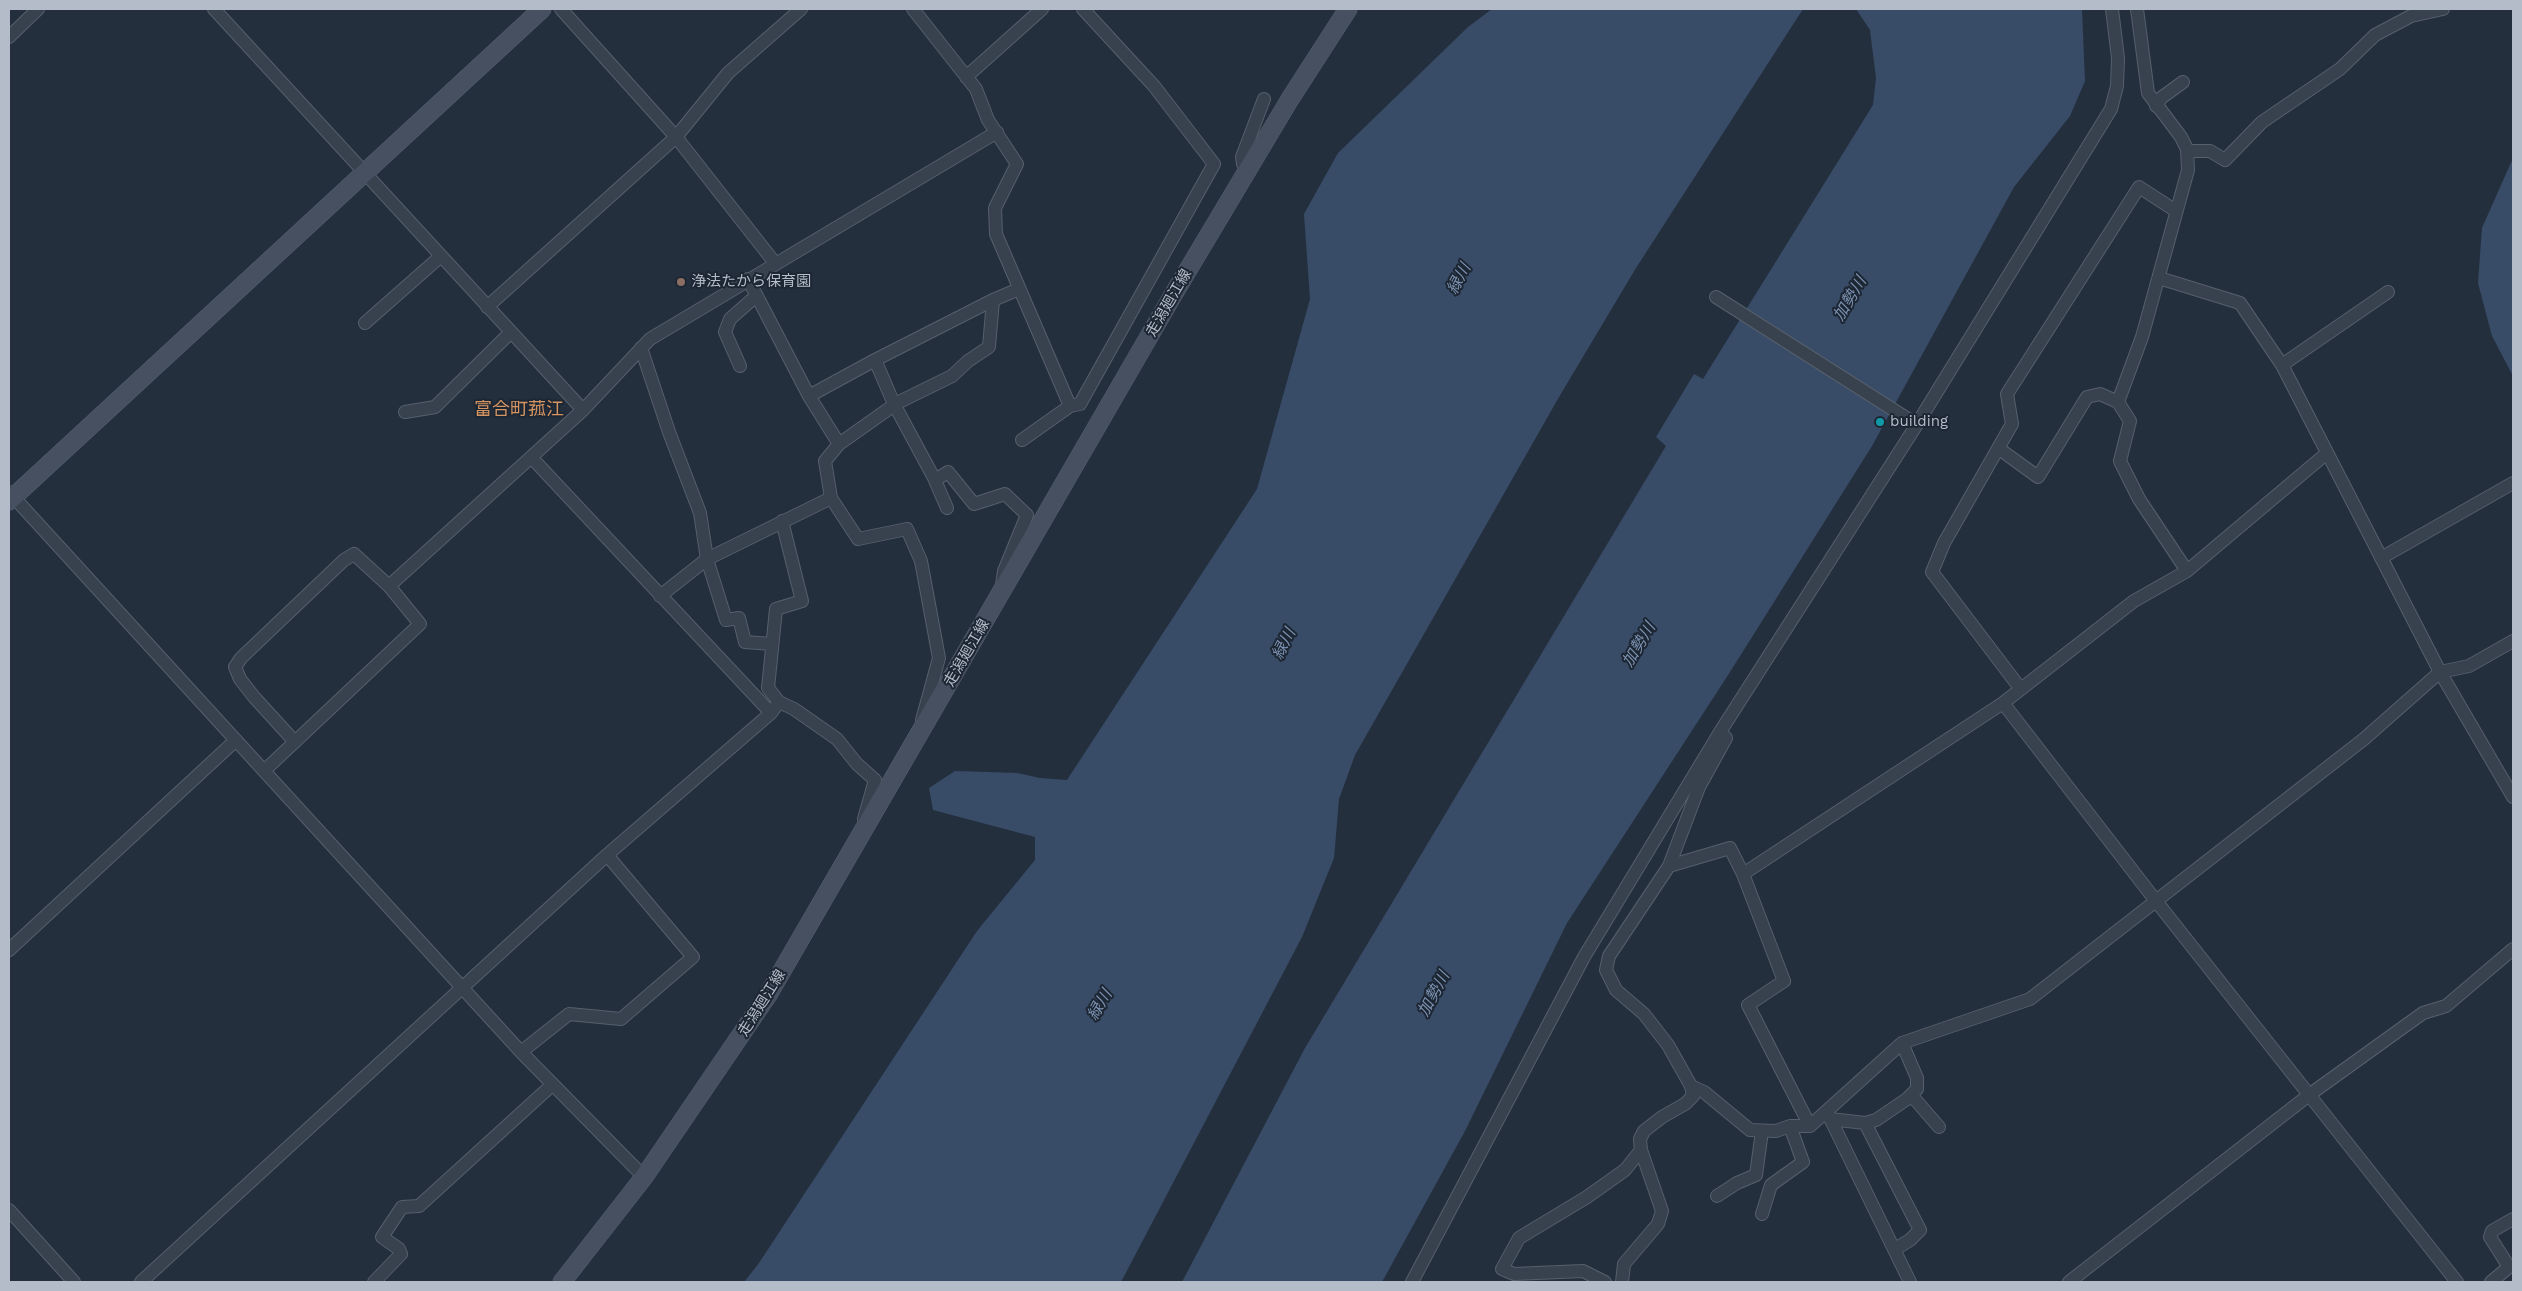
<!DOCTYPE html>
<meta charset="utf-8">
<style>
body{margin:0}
#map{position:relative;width:2522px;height:1291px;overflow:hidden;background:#242f3e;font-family:"Work Sans",sans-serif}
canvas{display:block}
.frame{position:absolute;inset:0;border:10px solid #b4bcc9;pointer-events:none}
</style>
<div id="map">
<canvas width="2522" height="1291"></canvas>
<div class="frame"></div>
</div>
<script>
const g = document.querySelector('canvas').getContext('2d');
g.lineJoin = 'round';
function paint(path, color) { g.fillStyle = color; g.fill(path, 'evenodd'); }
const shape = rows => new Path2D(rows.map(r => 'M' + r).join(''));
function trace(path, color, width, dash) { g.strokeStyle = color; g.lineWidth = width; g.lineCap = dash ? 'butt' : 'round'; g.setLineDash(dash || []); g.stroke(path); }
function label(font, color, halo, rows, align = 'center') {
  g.font = font + ' "Work Sans","Noto Sans JP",sans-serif'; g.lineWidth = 4; g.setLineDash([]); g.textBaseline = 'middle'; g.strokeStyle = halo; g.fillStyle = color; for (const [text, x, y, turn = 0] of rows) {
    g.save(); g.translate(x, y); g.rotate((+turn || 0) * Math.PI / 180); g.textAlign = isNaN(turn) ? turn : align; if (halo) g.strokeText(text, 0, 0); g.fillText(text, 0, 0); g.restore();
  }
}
const water = shape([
 [1492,9,1803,9,1636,268,1559,397,1355,755,1339,799,1334,858,1302,937,1121,1282,744,1282,759,1263,977,931,1035,860,1035,837,933,810,929,788,955,771,1017,773,1040,778,1067,780,1257,489,1310,299,1304,214,1338,153,1468,27],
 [1856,9,2082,9,2085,81,2070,116,2014,187,1872,446,1730,672,1567,923,1465,1131,1382,1282,1182,1282,1305,1048,1666,446,1656,437,1694,374,1703,379,1873,105,1876,78,1870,30],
 [2513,158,2513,376,2492,336,2478,283,2482,228]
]);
const street = shape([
 [214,9,583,410],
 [561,9,676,137,775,263],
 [913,9,976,89,988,120,1017,164,995,208,996,234,1070,406,1080,404,1214,164,1154,86,1083,9],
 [2137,9,2148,93,2181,137,2187,149,2188,170,2142,337,2118,402,2130,421,2120,461,2139,499,2187,571],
 [9,37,38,9],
 [966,77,1042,9],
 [2156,106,2161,98,2183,82],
 [2187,151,2210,151,2225,160,2262,122,2340,69,2375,35,2411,16,2443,9],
 [1248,169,1243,164,1242,157,1264,99],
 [2159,278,2240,303,2282,365,2440,672,2513,797],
 [748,279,809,396,839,444],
 [487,307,676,137,728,73,801,9],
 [365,323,441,256],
 [641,348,669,432,700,513,707,559,726,620,739,618,745,642,772,644],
 [875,360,894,404,934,478,947,508],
 [2282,365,2388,292],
 [740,366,725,332,730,319,756,296],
 [809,396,875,360,993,300,1019,289],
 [405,412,435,407,511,332],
 [1914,429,2111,109,2117,86,2118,58,2112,9],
 [1022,440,1070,406],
 [1998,448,2038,477,2087,397,2100,394,2118,402],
 [531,457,771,713],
 [935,480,948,472,974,504,1005,494,1027,515,1004,571,1002,585],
 [9,492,521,1052,644,1177],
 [782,521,802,601,776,609,768,688,779,702,794,709,837,739,857,764,875,780,864,819],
 [2381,558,2513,483],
 [389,586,583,410,650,339,997,132],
 [660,596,707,559,831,498],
 [2020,688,1932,572,1944,543,2012,424,2007,394,2139,187,2176,211],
 [2003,703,2156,901,2457,1282],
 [922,720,939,658,921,561,907,529,858,539,831,498,825,461,839,444,897,403,952,376,968,361,989,347,993,300],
 [265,770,420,624,389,586,354,554,344,560,241,658,235,667,240,679,254,697,295,742],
 [1669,866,1730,848,1743,874,1784,981,1748,1005,1810,1126],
 [1743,874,2003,703,2134,601,2187,571,2327,453],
 [9,950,236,740],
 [1902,1043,1917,1078,1917,1089,1907,1099],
 [521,1052,569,1014,621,1019,693,957,607,855],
 [1691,1086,1704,1092,1750,1130,1776,1131,1790,1126,1810,1126,1902,1043,2030,999,2364,739,2440,672,2469,666,2513,641],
 [1827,1112,1910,1282],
 [1830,1119,1865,1123,1920,1230,1910,1240,1895,1249],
 [1865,1123,1876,1120,1907,1099,1913,1097,1939,1127],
 [1717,1196,1737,1183,1756,1175,1762,1131],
 [9,1210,74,1282],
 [1762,1214,1771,1185,1803,1162,1790,1126],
 [141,1282,607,855,771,713,779,702],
 [374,1282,401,1254,399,1249,382,1237,402,1207,419,1206,552,1085],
 [1412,1282,1584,957,1720,732],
 [1605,1282,1583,1271,1514,1274,1502,1269,1519,1238,1587,1197,1625,1170,1641,1150],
 [1622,1282,1624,1264,1658,1224,1662,1211,1641,1150,1640,1139,1644,1131,1662,1117,1685,1104,1693,1096,1691,1086,1668,1045,1644,1014,1616,990,1606,970,1609,956,1669,866,1699,787,1726,738,1720,732,1914,429,1911,421,1716,297],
 [2069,1282,2309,1095,2423,1013,2446,1006,2513,949],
 [2491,1282,2509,1267,2490,1237,2492,1231,2513,1219]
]);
const secondary = shape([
 [9,501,542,9],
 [562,1282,644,1177,768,995,1173,295,1290,99,1348,9]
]);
const markers = [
 [681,282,5,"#8d6e63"],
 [1880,422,5,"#0f9aa8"]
];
const poiNames = [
 ["浄法たから保育園",691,282],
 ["building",1890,422]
];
const streetNames = [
 ["走潟廻江線",1169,303,-60],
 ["走潟廻江線",967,653,-60],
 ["走潟廻江線",762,1003,-58]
];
const waterNames = [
 ["緑川",1459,279,-62],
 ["加勢川",1850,299,-59],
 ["緑川",1284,644,-63],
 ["加勢川",1639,645,-59],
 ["加勢川",1434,994,-62],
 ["緑川",1100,1005,-59]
];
const quarterNames = [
 ["富合町菰江",519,410]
];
paint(water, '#394c67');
trace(street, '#565f6c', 14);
trace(secondary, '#565f6c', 19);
trace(street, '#38414e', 12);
trace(secondary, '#465061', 18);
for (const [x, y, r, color] of markers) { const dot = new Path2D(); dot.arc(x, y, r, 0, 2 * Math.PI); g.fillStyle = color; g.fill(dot); trace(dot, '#1d2633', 2); }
label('15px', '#b4bcc9', '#1d2633', poiNames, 'left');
label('15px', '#b4bcc9', '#1d2633', streetNames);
label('italic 16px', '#7c92b1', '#1d2633', waterNames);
label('18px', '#d59563', '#1d2633', quarterNames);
</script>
